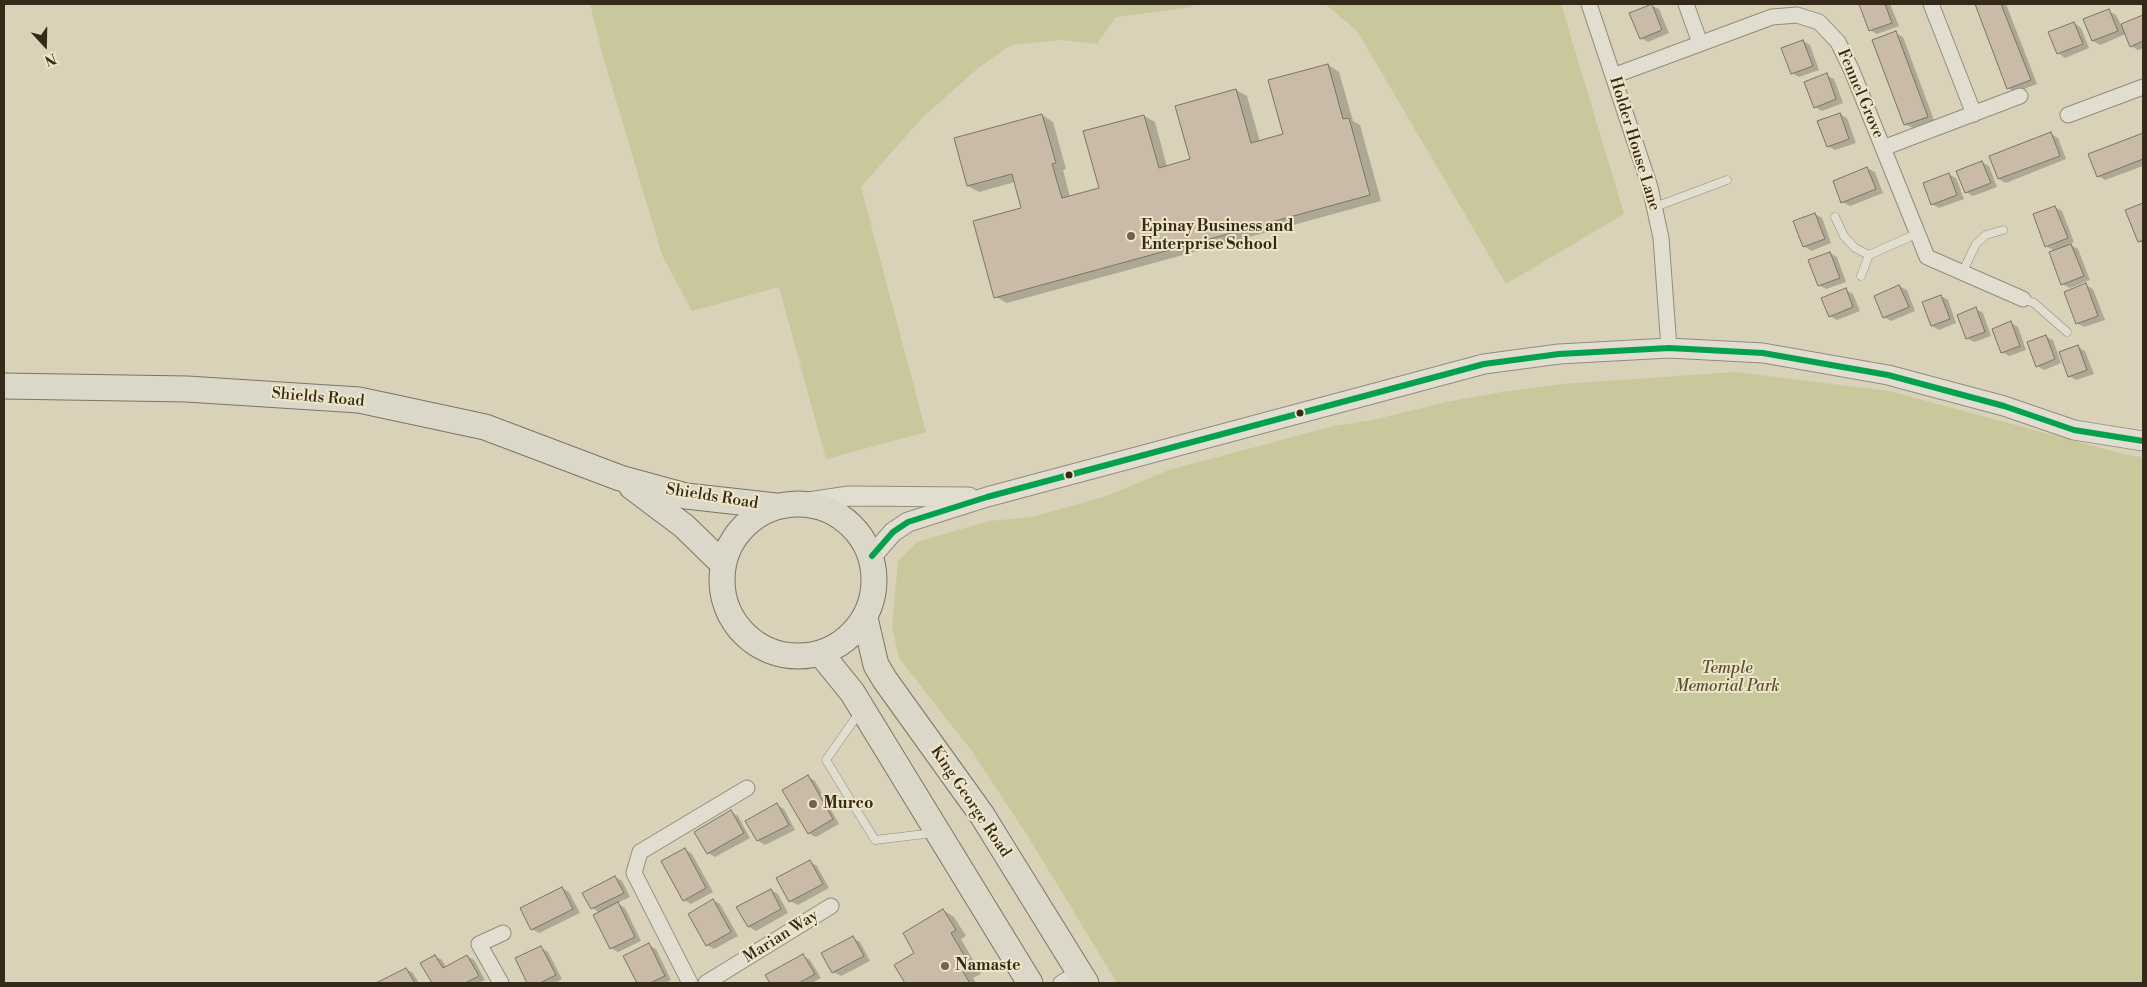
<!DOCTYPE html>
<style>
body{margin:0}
#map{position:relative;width:2147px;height:987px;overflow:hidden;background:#d9d2b8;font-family:"Libre Bodoni",serif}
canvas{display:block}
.frame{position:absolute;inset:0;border:5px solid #35291a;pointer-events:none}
.north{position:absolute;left:20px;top:20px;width:50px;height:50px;-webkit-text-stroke:4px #efe6c8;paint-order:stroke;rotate:159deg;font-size:14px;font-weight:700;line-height:20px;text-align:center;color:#35291a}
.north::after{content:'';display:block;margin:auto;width:18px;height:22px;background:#35291a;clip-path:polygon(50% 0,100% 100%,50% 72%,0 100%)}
</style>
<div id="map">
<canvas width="2147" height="987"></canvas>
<div class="frame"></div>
<div class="north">N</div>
</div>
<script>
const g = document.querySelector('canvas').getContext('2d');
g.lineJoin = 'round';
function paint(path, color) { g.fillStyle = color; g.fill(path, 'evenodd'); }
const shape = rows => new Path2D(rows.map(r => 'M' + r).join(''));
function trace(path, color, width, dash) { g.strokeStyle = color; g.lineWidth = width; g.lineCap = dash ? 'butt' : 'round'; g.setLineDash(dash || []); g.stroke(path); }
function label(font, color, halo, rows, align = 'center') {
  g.font = font + ' "Libre Bodoni",serif'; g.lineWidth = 4; g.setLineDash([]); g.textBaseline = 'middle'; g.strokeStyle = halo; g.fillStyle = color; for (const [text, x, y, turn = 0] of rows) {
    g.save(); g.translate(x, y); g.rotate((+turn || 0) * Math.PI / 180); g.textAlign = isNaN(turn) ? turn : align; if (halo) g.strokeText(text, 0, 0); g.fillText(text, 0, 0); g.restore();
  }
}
const green = shape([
 [590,4,1194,4,1192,7,1116,17,1097,44,1062,40,1011,45,978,68,922,118,861,187,926,432,826,459,779,287,692,311,662,255,602,53],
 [1325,4,1561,4,1624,214,1506,284,1357,31],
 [1735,372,1889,391,2127,455,2143,457,2143,983,1117,983,1029,838,971,750,899,658,892,627,898,561,917,542,927,539,989,521,1032,517,1104,497,1169,470,1334,426,1373,420,1446,402,1502,392,1563,384]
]);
const shadow = shape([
 [1860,4,1890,4,1899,26,1877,34,1870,30],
 [1977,4,2006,4,2037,84,2016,92,2008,88],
 [1651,5,1659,9,1669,33,1648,42,1641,38],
 [2109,11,2116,15,2121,25,2143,17,2143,48,2138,50,2131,46,2126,34,2100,45,2093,41],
 [2074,23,2081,28,2089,48,2065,58,2058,53],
 [1895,33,1903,37,1934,120,1913,128,1905,124],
 [1803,41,1810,45,1819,70,1799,77,1792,73],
 [1328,65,1339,72,1353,121,1360,125,1381,201,1007,303,996,297,1023,209,1015,182,979,192,968,186,1042,115,1053,122,1066,169,1063,170,1070,197,1101,189,1144,116,1155,122,1167,167,1192,160,1236,90,1247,96,1260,142,1285,135],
 [1826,75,1834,79,1843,103,1822,111,1815,107],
 [1840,114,1847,118,1856,143,1835,150,1828,146],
 [2051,134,2058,138,2066,159,2006,183,1999,179],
 [2143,135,2143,166,2105,180,2098,176,2090,155],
 [1982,162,1989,166,1997,187,1973,196,1966,192],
 [1867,168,1875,172,1883,193,1850,206,1842,202],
 [1948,174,1956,178,1964,199,1939,208,1932,204],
 [2143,204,2143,244,2139,241,2127,210],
 [2055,207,2062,211,2074,242,2069,244,2078,249,2090,280,2070,288,2062,284,2055,251,2046,246],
 [1815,214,1822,218,1831,243,1811,251,1804,246],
 [1830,253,1837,257,1846,282,1826,289,1819,285],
 [2086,285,2093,289,2105,320,2084,327,2077,323],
 [1899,286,1907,290,1915,311,1891,321,1884,317],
 [1846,290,1853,294,1860,311,1837,320,1830,316],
 [1941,296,1948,300,1956,323,1939,330,1932,326],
 [1976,309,1983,313,1991,336,1974,342,1967,338],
 [2011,323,2018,327,2026,350,2009,356,2002,352],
 [2045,336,2053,340,2061,363,2044,370,2037,366],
 [2078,347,2085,351,2094,374,2076,380,2069,376],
 [808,777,815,781,839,824,816,837,808,833],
 [777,805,784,809,795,830,765,845,757,840],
 [731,812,738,816,750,838,715,857,708,853],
 [685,849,692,854,713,892,691,904,684,900],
 [810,862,817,866,829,888,798,905,790,901],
 [615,877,622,881,630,897,617,903,625,908,641,941,618,952,611,948,600,913,592,908],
 [562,888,569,892,580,913,539,933,532,929],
 [771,890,778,894,788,913,756,931,749,927],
 [713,900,720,904,738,936,714,949,707,945],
 [943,910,954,917,966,936,961,939,981,974,973,978,976,983,907,983,896,966,916,954],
 [853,938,860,942,870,961,841,976,833,972],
 [649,945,656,949,671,980,665,983,639,983,625,956],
 [541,948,548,952,562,979,555,983,528,983,516,959],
 [435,956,442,960,446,967,467,956,474,960,485,980,479,983,433,983,422,964],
 [803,956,810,960,821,978,812,983,771,983,767,976],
 [406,969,413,973,419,983,379,983]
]);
const building = shape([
 [1652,4,1662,30,1640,39,1629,13,1652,4],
 [1859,4,1885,4,1892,23,1869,31,1859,4],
 [1975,4,2001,4,2031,80,2007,89,1975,4],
 [2109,9,2118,31,2092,41,2083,19,2109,9],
 [2143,15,2143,41,2130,47,2121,24,2143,15],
 [2074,22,2083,44,2057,54,2048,32,2074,22],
 [1896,31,1928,117,1904,125,1872,40,1896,31],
 [1803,40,1813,66,1791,74,1781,48,1803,40],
 [1328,64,1343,119,1349,118,1370,195,994,298,973,221,1021,208,1012,174,967,186,954,138,1042,114,1056,163,1052,164,1062,198,1099,188,1083,131,1144,115,1159,168,1190,159,1175,106,1236,89,1251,143,1283,134,1268,80,1328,64],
 [1827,73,1836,99,1814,108,1804,82,1827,73],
 [1840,113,1849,139,1827,147,1817,121,1840,113],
 [2051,132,2060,156,1998,179,1989,156,2051,132],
 [2143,133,2143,159,2097,177,2088,154,2143,133],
 [1982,161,1991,183,1965,193,1956,171,1982,161],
 [1867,167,1876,189,1841,203,1833,181,1867,167],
 [1949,173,1957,195,1931,205,1923,183,1949,173],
 [2143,203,2143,240,2138,242,2125,210,2143,203],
 [2055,206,2068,238,2045,247,2033,214,2055,206],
 [1815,213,1825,239,1803,247,1793,221,1815,213],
 [2071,244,2084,276,2061,285,2049,252,2071,244],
 [1830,252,1840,278,1818,286,1808,260,1830,252],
 [2086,283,2098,316,2076,324,2064,292,2086,283],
 [1899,285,1909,307,1883,318,1874,296,1899,285],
 [1846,288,1853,307,1829,317,1821,298,1846,288],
 [1941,295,1950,319,1931,326,1922,302,1941,295],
 [1976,307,1985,332,1966,339,1957,315,1976,307],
 [2011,321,2020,346,2001,353,1992,329,2011,321],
 [2046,335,2055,359,2036,367,2027,342,2046,335],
 [2078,345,2087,370,2068,377,2059,352,2078,345],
 [808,775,833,819,808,834,782,790,808,775],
 [777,803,789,825,757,841,745,821,777,803],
 [731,810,744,833,707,854,694,832,731,810],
 [685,848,706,888,683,901,661,861,685,848],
 [810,860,823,884,789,902,776,878,810,860],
 [615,876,624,893,591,909,582,893,615,876],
 [562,887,573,909,531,930,520,908,562,887],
 [771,889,781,909,748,927,736,907,771,889],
 [713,899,731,932,706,946,688,914,713,899],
 [618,902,635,937,610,949,593,915,618,902],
 [943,909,956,930,951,933,971,967,963,972,970,983,905,983,894,965,914,953,903,933,943,909],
 [853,936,864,956,832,973,821,953,853,936],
 [649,943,665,976,650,983,637,983,623,956,649,943],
 [541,946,556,975,540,983,527,983,515,958,541,946],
 [803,954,815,974,799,983,770,983,765,975,803,954],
 [435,955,443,968,467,955,479,976,465,983,432,983,420,963,435,955],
 [406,968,415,983,376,983,406,968]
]);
const service = shape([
 [1655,207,1727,180],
 [1835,217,1844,236,1855,248,1869,255],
 [1962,273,1976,244,1986,235,2003,230],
 [1861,276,1869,255,1916,234],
 [2023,299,2034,303,2067,332],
 [859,713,826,760,875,840,933,833]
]);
const minor = shape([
 [1589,4,1650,187,1661,238,1669,348],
 [1686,4,1700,43],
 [1931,4,1974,114],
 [1613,76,1772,17,1797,15,1819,22,1838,42,1852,71,1927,257,2023,299],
 [2068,115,2143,87],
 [1883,148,2020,96],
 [501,983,479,944,503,933],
 [690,983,634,873,640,852,747,788],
 [706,983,831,906],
 [1061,983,1080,972]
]);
const tertiary = shape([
 [802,503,849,496,969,497],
 [872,556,893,532,908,522,987,497,1484,364,1559,354,1669,348,1763,353,1888,375,2004,406,2074,430,2143,441]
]);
const trunk = shape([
 [4,386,187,389,359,400,485,427,620,478,686,496,776,506],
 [632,487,684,526,723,564],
 '722 580a76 76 0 1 1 152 0a76 76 0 1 1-152 0Z',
 [865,618,876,665,885,680,982,815,1086,983],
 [821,654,852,692,1030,983]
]);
const bus1 = shape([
 [872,556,893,532,908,522,987,497,1484,364,1559,354,1669,348,1763,353,1888,375,2004,406,2074,430,2143,441]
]);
const markers = [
 [1131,236,5,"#6e6451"],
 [1300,413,4.5,"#35291a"],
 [1069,475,4.5,"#35291a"],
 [813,804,5,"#6e6451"],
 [945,966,5,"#6e6451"]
];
const streetNames = [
 ["Fennel Grove",1860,94,67],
 ["Holder House Lane",1634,144,73],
 ["Shields Road",318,398,5],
 ["Shields Road",712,497,9],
 ["King George Road",970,802,56],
 ["Marian Way",781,937,-32]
];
const poiNames = [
 ["Epinay Business and",1141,227],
 ["Enterprise School",1141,245],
 ["Murco",823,804],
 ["Namaste",955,966]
];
const parkNames = [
 ["Temple",1727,669],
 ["Memorial Park",1727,687]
];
paint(green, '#c9c79c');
paint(shadow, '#0003');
paint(building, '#cabba8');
trace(building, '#7a7466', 1);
trace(service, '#918c7c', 9);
trace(minor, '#918c7c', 17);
trace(tertiary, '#918c7c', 21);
trace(trunk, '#7a7466', 27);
trace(service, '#e1ddd1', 8);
trace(minor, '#e1ddd1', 15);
trace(tertiary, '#e1ddd1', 19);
trace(trunk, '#dcd8c9', 25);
trace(bus1, '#03a04e', 6);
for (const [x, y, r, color] of markers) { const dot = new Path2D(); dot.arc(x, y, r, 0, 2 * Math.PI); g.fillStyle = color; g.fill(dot); trace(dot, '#efe6c8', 2); }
label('16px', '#35291a', '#efe6c8', streetNames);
label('bold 16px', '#35291a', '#efe6c8', poiNames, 'left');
label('italic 16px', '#574e35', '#efe6c8', parkNames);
</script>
